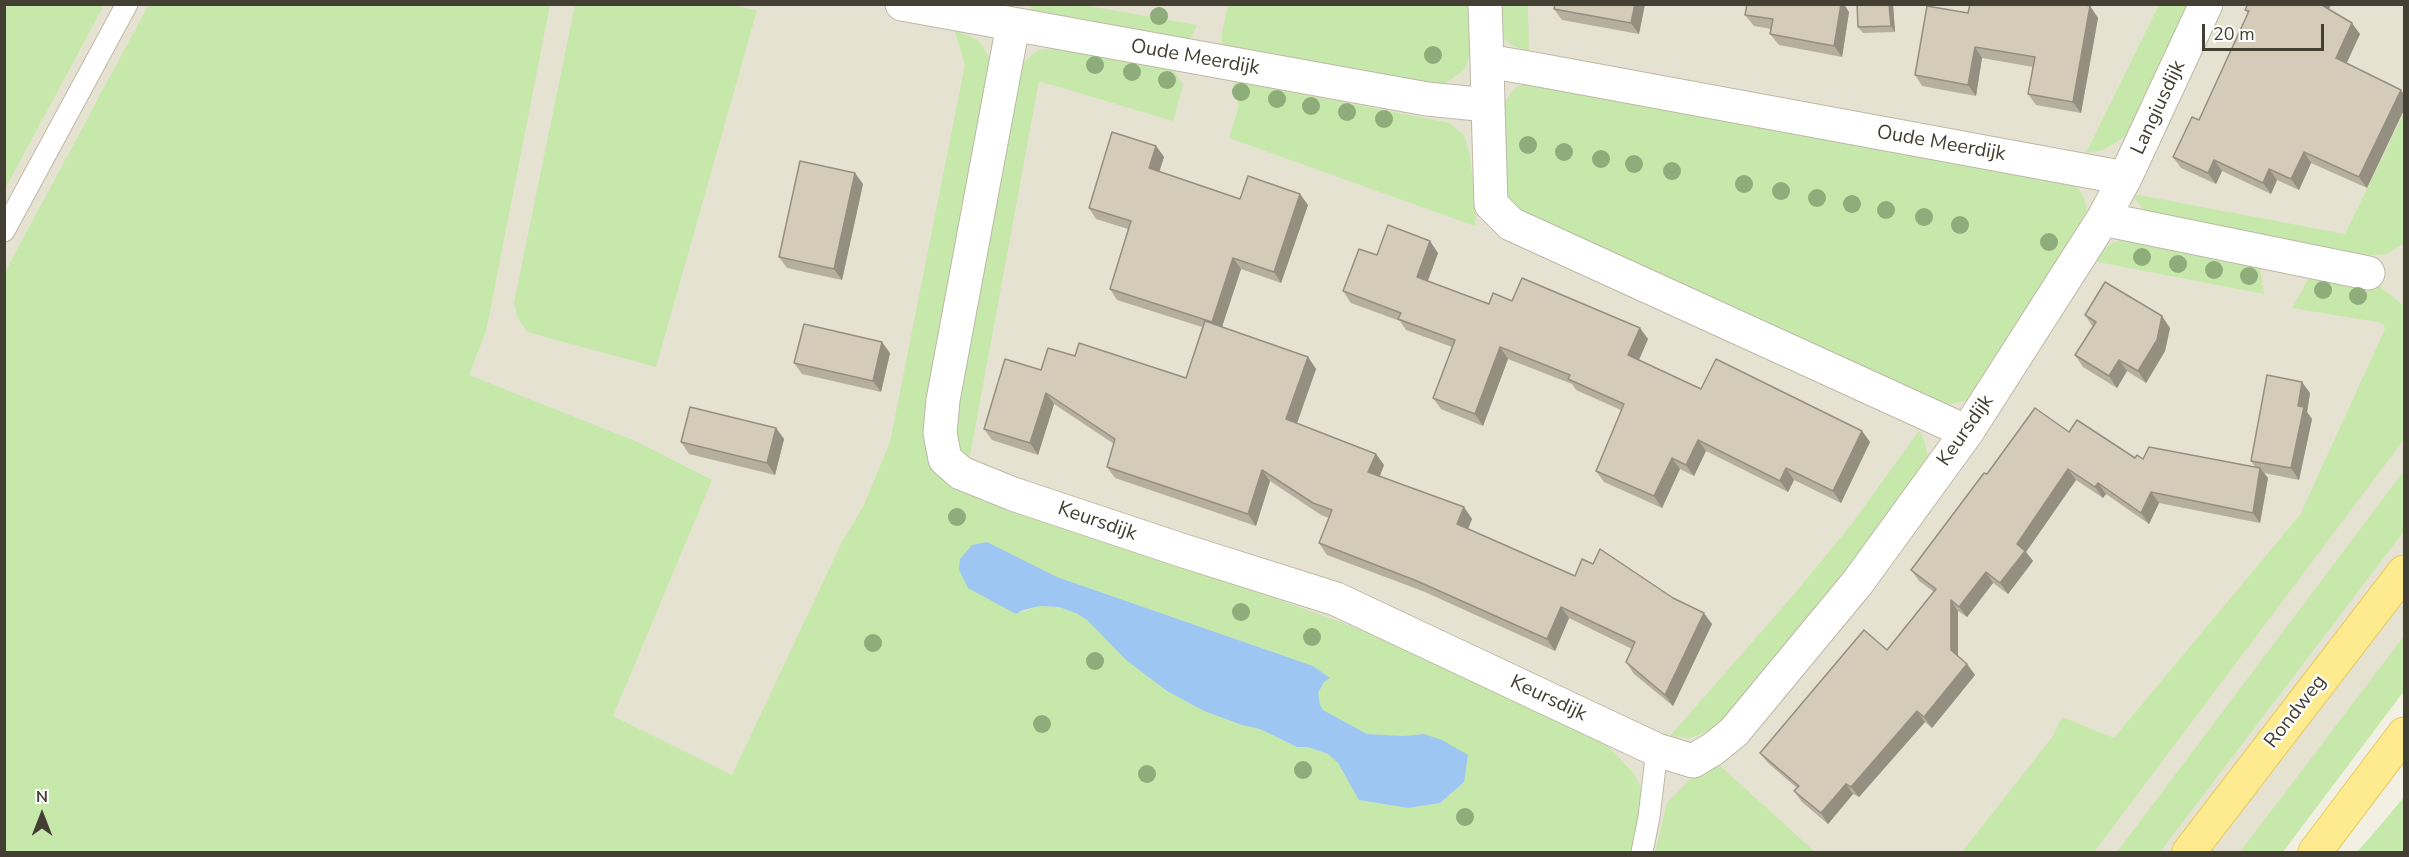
<!DOCTYPE html>
<style>
body{margin:0}
#map{position:relative;width:2409px;height:857px;overflow:hidden;background:#f2efe3;font-family:"Nunito Sans",sans-serif}
canvas{display:block}
.frame{position:absolute;inset:0;border:6px solid #443f33;pointer-events:none}
.north{position:absolute;left:12px;top:785px;width:60px;height:60px;-webkit-text-stroke:4px #fff;paint-order:stroke;rotate:0deg;font-size:16px;font-weight:700;line-height:24px;text-align:center;color:#443f33}
.north::after{content:'';display:block;margin:auto;width:21px;height:27px;background:#443f33;clip-path:polygon(50% 0,100% 100%,50% 72%,0 100%)}
.scale{position:absolute;left:2202px;top:24px;width:122px;height:27px;box-sizing:border-box;border:3px solid #443f33;border-top:0;padding-left:8px;font-size:18px;line-height:21px;white-space:nowrap;color:#443f33;-webkit-text-stroke:4px #fff;paint-order:stroke}
</style>
<div id="map">
<canvas width="2409" height="857"></canvas>
<div class="frame"></div>
<div class="north">N</div>
<div class="scale">20 m</div>
</div>
<script>
const g = document.querySelector('canvas').getContext('2d');
g.lineJoin = 'round';
function paint(path, color) { g.fillStyle = color; g.fill(path, 'evenodd'); }
const shape = rows => new Path2D(rows.map(r => 'M' + r).join(''));
function trace(path, color, width, dash) { g.strokeStyle = color; g.lineWidth = width; g.lineCap = dash ? 'butt' : 'round'; g.setLineDash(dash || []); g.stroke(path); }
function label(font, color, halo, rows, align = 'center') {
  g.font = font + ' "Nunito Sans",sans-serif'; g.lineWidth = 4.5; g.setLineDash([]); g.textBaseline = 'middle'; g.strokeStyle = halo; g.fillStyle = color; for (const [text, x, y, turn = 0] of rows) {
    g.save(); g.translate(x, y); g.rotate((+turn || 0) * Math.PI / 180); g.textAlign = isNaN(turn) ? turn : align; if (halo) g.strokeText(text, 0, 0); g.fillText(text, 0, 0); g.restore();
  }
}
const residential = shape([
 [5,5,2404,5,2404,652,2253,852,5,852]
]);
const green = shape([
 [5,4,104,5,5,189,4,5],
 [149,4,550,5,486,331,469,375,635,441,712,480,613,716,732,775,842,542,863,507,890,442,965,65,954,29,977,40,983,46,990,61,925,427,925,448,931,468,944,480,985,502,1169,561,1341,622,1395,644,1606,744,1634,774,1643,792,1632,852,4,852,5,272],
 [987,542,1057,577,1313,666,1329,677,1324,682,1317,693,1320,705,1323,710,1367,734,1403,736,1424,734,1464,782,1440,803,1408,808,1359,800,1338,763,1328,754,1308,747,1297,747,1260,729,1242,725,1204,711,1167,691,1126,660,1087,620,1078,614,1058,607,1040,606,1016,614,967,550,973,545],
 [729,5,757,10,656,367,527,332,518,318,514,303,575,5],
 [1031,5,1083,5,1197,25,1192,36,1185,41,1031,12],
 [1228,5,1469,5,1472,48,1465,69,1449,81,1439,85,1222,48,1222,33],
 [1495,5,1528,5,1529,51,1513,46,1503,38,1499,32],
 [2159,5,2195,5,2129,134,2103,150,2086,153],
 [1056,48,1173,69,1183,85,1173,121,1039,81,969,461,961,453,952,430,1022,64,1038,50],
 [1235,81,1450,123,1464,136,1469,151,1476,203,1475,226,1229,138,1239,106,1232,90],
 [1525,84,2072,183,2081,192,2085,201,2088,216,1974,398,1947,405,1932,401,1747,312,1517,211,1506,199,1502,105,1516,87],
 [2404,113,2404,243,2387,254,2369,255,2182,221,2145,211,2134,198,2133,194,2345,234],
 [2124,239,2259,262,2264,294,2093,261,2110,244],
 [2313,271,2378,285,2404,306,2404,438,2402,442,2094,852,1962,852,2053,736,2062,717,2114,738,2300,515,2385,329,2383,323,2292,308],
 [1919,431,1924,440,1929,460,1878,536,1717,728,1690,738,1670,736,1796,592,1851,525],
 [2404,471,2404,531,2160,852,2117,852],
 [2404,636,2404,691,2283,852,2240,852],
 [1718,764,1815,852,1655,852,1667,803,1697,772],
 [2404,797,2404,852,2357,852,2373,834]
]);
const water = shape([
 [987,542,1057,577,1313,666,1330,678,1324,682,1318,693,1320,705,1323,710,1367,734,1403,736,1424,734,1442,740,1468,755,1464,782,1440,803,1408,808,1359,800,1338,763,1328,754,1308,747,1297,747,1260,729,1242,725,1204,711,1167,691,1126,660,1087,620,1078,614,1059,607,1040,606,1023,610,1016,614,968,588,959,570,960,559,972,545]
]);
const service = shape([
 [4,231,127,4],
 [1642,852,1649,817,1657,750]
]);
const minor = shape([
 [902,4,1427,99,1488,105,1487,61,1534,69,2125,178,2103,219,2368,273],
 [1485,4,1487,61],
 [1013,25,943,400,940,433,945,459,961,473,1013,494,1184,551,1336,599,1657,750,1693,761,1713,749,1734,732,1858,582,1967,432,2103,219],
 [1488,105,1491,204,1511,224,1967,432],
 [2125,178,2206,4]
]);
const primary = shape([
 [2189,852,2404,572],
 [2315,852,2404,734]
]);
const trees = [
 [1159,16],
 [1433,55],
 [1095,65],
 [1132,72],
 [1167,80],
 [1241,92],
 [1277,99],
 [1311,106],
 [1347,112],
 [1384,119],
 [1528,145],
 [1564,152],
 [1601,159],
 [1634,164],
 [1672,171],
 [1744,184],
 [1781,191],
 [1817,198],
 [1852,204],
 [1886,210],
 [1924,217],
 [1960,225],
 [2049,242],
 [2142,257],
 [2178,264],
 [2214,270],
 [2249,276],
 [2323,290],
 [2358,296],
 [957,517],
 [1241,612],
 [1312,637],
 [873,643],
 [1095,661],
 [1042,724],
 [1303,770],
 [1147,774],
 [1465,817]
];
const wall = shape([
 [1555,4,1645,4,1639,34,1562,20,1554,9],
 [1893,4,1895,32,1863,33,1858,27],
 [2248,4,2331,4,2329,10,2360,34,2346,63,2367,188,2311,163,2299,190,2277,180,2271,194,2222,171,2216,184,2181,168,2173,157,2199,120,2248,14,2245,10],
 [2090,6,2098,18,2081,113,2036,105,2028,94,2033,67,1982,58,1976,96,1922,86,1915,75,1968,13],
 [1849,12,1842,57,1779,45,1770,34,1771,29,1754,26,1745,15],
 [1156,146,1164,157,1159,172,1240,199,1308,205,1281,283,1241,269,1222,327,1308,357,1316,369,1297,424,1376,454,1384,465,1380,476,1464,507,1472,519,1468,529,1575,576,1712,624,1673,706,1634,674,1626,662,1632,649,1569,618,1555,651,1425,592,1327,555,1319,543,1329,518,1321,515,1270,481,1256,526,1115,478,1107,467,1114,444,1054,404,1038,455,992,440,984,429,1041,370,1075,356,1186,378,1202,327,1117,300,1110,289,1128,229,1096,219,1089,208],
 [863,184,842,280,787,268,779,257],
 [1438,253,1428,281,1489,304,1512,301,1648,339,1638,360,1701,389,1862,431,1870,442,1841,503,1794,480,1788,492,1706,451,1694,476,1680,469,1662,508,1604,482,1596,471,1621,410,1576,390,1572,384,1508,359,1483,426,1441,409,1433,398,1452,347,1406,330,1400,321,1351,303,1343,291,1377,255],
 [2085,315,2170,328,2165,351,2146,383,2127,371,2117,388,2083,367,2075,355,2093,327],
 [890,353,881,392,802,374,794,363],
 [2310,393,2307,412,2312,419,2299,480,2264,473,2268,478,2260,523,2159,503,2149,524,2106,494,2103,498,2076,480,2026,552,2033,561,2008,594,1993,583,1967,617,1958,611,1958,657,1967,664,1975,675,1932,728,1925,722,1859,797,1853,794,1828,824,1802,802,1794,791,1797,788,1768,763,1760,753,1887,650,1934,592,1919,581,1911,570,1987,474,2069,432,2135,458,2255,467,2251,461],
 [776,428,784,439,775,475,689,454,681,442]
]);
const shadedWall = shape([
 [1635,4,1645,4,1639,34,1631,23],
 [1841,4,1844,4,1849,12,1842,57,1834,46],
 [1889,4,1893,4,1895,32,1891,26],
 [2319,4,2331,4,2326,15],
 [2090,6,2098,18,2081,113,2073,102],
 [2352,23,2360,34,2344,69,2336,58],
 [1975,47,1982,58,1976,96,1968,85],
 [2401,90,2404,94,2404,110,2367,188,2359,177],
 [1156,146,1164,157,1157,179,1149,168],
 [2304,152,2311,163,2299,190,2291,179],
 [2214,160,2222,171,2216,184,2208,173],
 [2269,169,2277,180,2271,194,2263,183],
 [855,173,863,184,842,280,834,269],
 [1300,194,1308,205,1281,283,1274,272],
 [1430,241,1438,253,1425,288,1417,277],
 [1233,258,1241,269,1220,333,1212,322],
 [2162,316,2170,328,2165,351,2146,383,2138,371],
 [1640,328,1648,339,1636,367,1628,355],
 [882,342,890,353,881,392,873,381],
 [1500,347,1508,359,1483,426,1475,414],
 [1308,357,1316,369,1294,431,1286,419],
 [2119,360,2127,371,2117,388,2109,376],
 [2302,382,2310,393,2307,412,2312,419,2299,480,2291,468,2298,406],
 [1046,393,1054,404,1038,455,1030,443],
 [776,428,784,439,775,475,767,463],
 [1862,431,1870,442,1841,503,1833,491],
 [1698,440,1706,451,1694,476,1686,465],
 [1376,454,1384,465,1377,483,1368,472],
 [1672,458,1680,469,1662,508,1654,496],
 [1786,468,1794,480,1788,492,1780,481],
 [2260,468,2268,478,2260,523,2253,513],
 [2068,469,2076,480,2026,552,2033,561,2008,594,2000,583,2017,544],
 [1262,470,1270,481,1256,526,1248,514],
 [2098,483,2106,494,2103,498,2095,487],
 [2151,492,2159,503,2149,524,2141,513],
 [1464,507,1472,519,1465,536,1457,524],
 [1986,572,1993,583,1967,617,1959,607],
 [1951,600,1958,611,1958,661,1951,650],
 [1561,607,1569,618,1555,651,1547,639],
 [1704,613,1712,624,1673,706,1665,695],
 [1967,664,1975,675,1932,728,1924,717],
 [1917,711,1925,722,1859,797,1851,787],
 [1846,784,1853,794,1828,824,1821,813]
]);
const building = shape([
 [1555,4,1635,4,1631,23,1554,9,1555,4],
 [1747,4,1841,4,1834,46,1770,34,1773,19,1745,15,1747,4],
 [1857,4,1889,4,1891,26,1858,27,1857,4],
 [1970,4,2080,4,2090,6,2073,102,2028,94,2035,57,1975,47,1968,85,1915,75,1927,6,1968,13,1970,4],
 [2248,4,2320,4,2352,23,2336,58,2401,90,2359,177,2304,152,2291,179,2269,169,2263,183,2214,160,2208,173,2173,157,2192,117,2199,120,2249,11,2245,10,2248,4],
 [1112,132,1156,146,1149,168,1240,199,1248,176,1300,194,1274,272,1233,258,1212,322,1110,289,1131,221,1089,208,1112,132],
 [800,161,855,173,834,269,779,257,800,161],
 [1388,225,1430,241,1417,277,1489,304,1493,293,1512,301,1522,278,1640,328,1628,355,1701,389,1716,359,1862,431,1833,491,1786,468,1780,481,1698,440,1686,465,1672,458,1654,496,1596,471,1624,404,1568,379,1570,375,1500,347,1475,414,1433,398,1455,340,1398,319,1401,313,1343,291,1359,249,1377,255,1388,225],
 [2105,282,2162,316,2157,340,2138,371,2119,360,2109,376,2075,355,2096,322,2085,315,2105,282],
 [1205,321,1308,357,1286,419,1376,454,1368,472,1464,507,1457,524,1575,576,1582,559,1593,564,1600,549,1673,598,1704,613,1665,695,1626,662,1635,642,1561,607,1547,639,1417,581,1319,543,1332,510,1313,503,1262,470,1248,514,1107,467,1115,439,1046,393,1030,443,984,429,1005,359,1041,370,1048,348,1075,356,1079,343,1186,378,1205,321],
 [804,324,882,342,873,381,794,363,804,324],
 [2267,375,2302,382,2298,406,2304,407,2291,468,2251,461,2267,375],
 [690,407,776,428,767,463,681,442,690,407],
 [2035,408,2069,432,2077,420,2135,458,2137,455,2143,459,2149,447,2260,468,2253,513,2151,492,2141,513,2098,483,2095,487,2068,469,2017,544,2025,551,2000,583,1986,572,1959,607,1951,600,1951,650,1967,664,1924,717,1917,711,1851,787,1846,784,1821,813,1794,791,1799,786,1760,753,1864,630,1887,650,1936,589,1911,570,1984,473,1987,474,2035,408]
]);
const streetNames = [
 ["Oude Meerdijk",1195,58,10],
 ["Langiusdijk",2159,108,-65],
 ["Oude Meerdijk",1941,144,10],
 ["Keursdijk",1966,431,-55],
 ["Keursdijk",1097,522,19],
 ["Keursdijk",1548,699,25],
 ["Rondweg",2296,712,-52]
];
paint(residential, '#e6e2d1');
paint(green, '#c6e8aa');
paint(water, '#9dc6f2');
trace(service, '#beb8a6', 23);
trace(minor, '#beb8a6', 35);
trace(primary, '#e6cb5d', 35);
trace(service, '#fff', 21);
trace(minor, '#fff', 33);
trace(primary, '#ffeb8f', 33);
g.fillStyle = '#8ead7b';
for (const [x, y] of trees) { g.beginPath(); g.arc(x, y, 9, 0, 2 * Math.PI); g.fill(); }
paint(wall, '#b6af9e');
paint(shadedWall, '#948f81');
paint(building, '#d4ccb8');
trace(building, '#948f81', 1.5);
label('20px', '#443f33', '#fff', streetNames);
</script>
